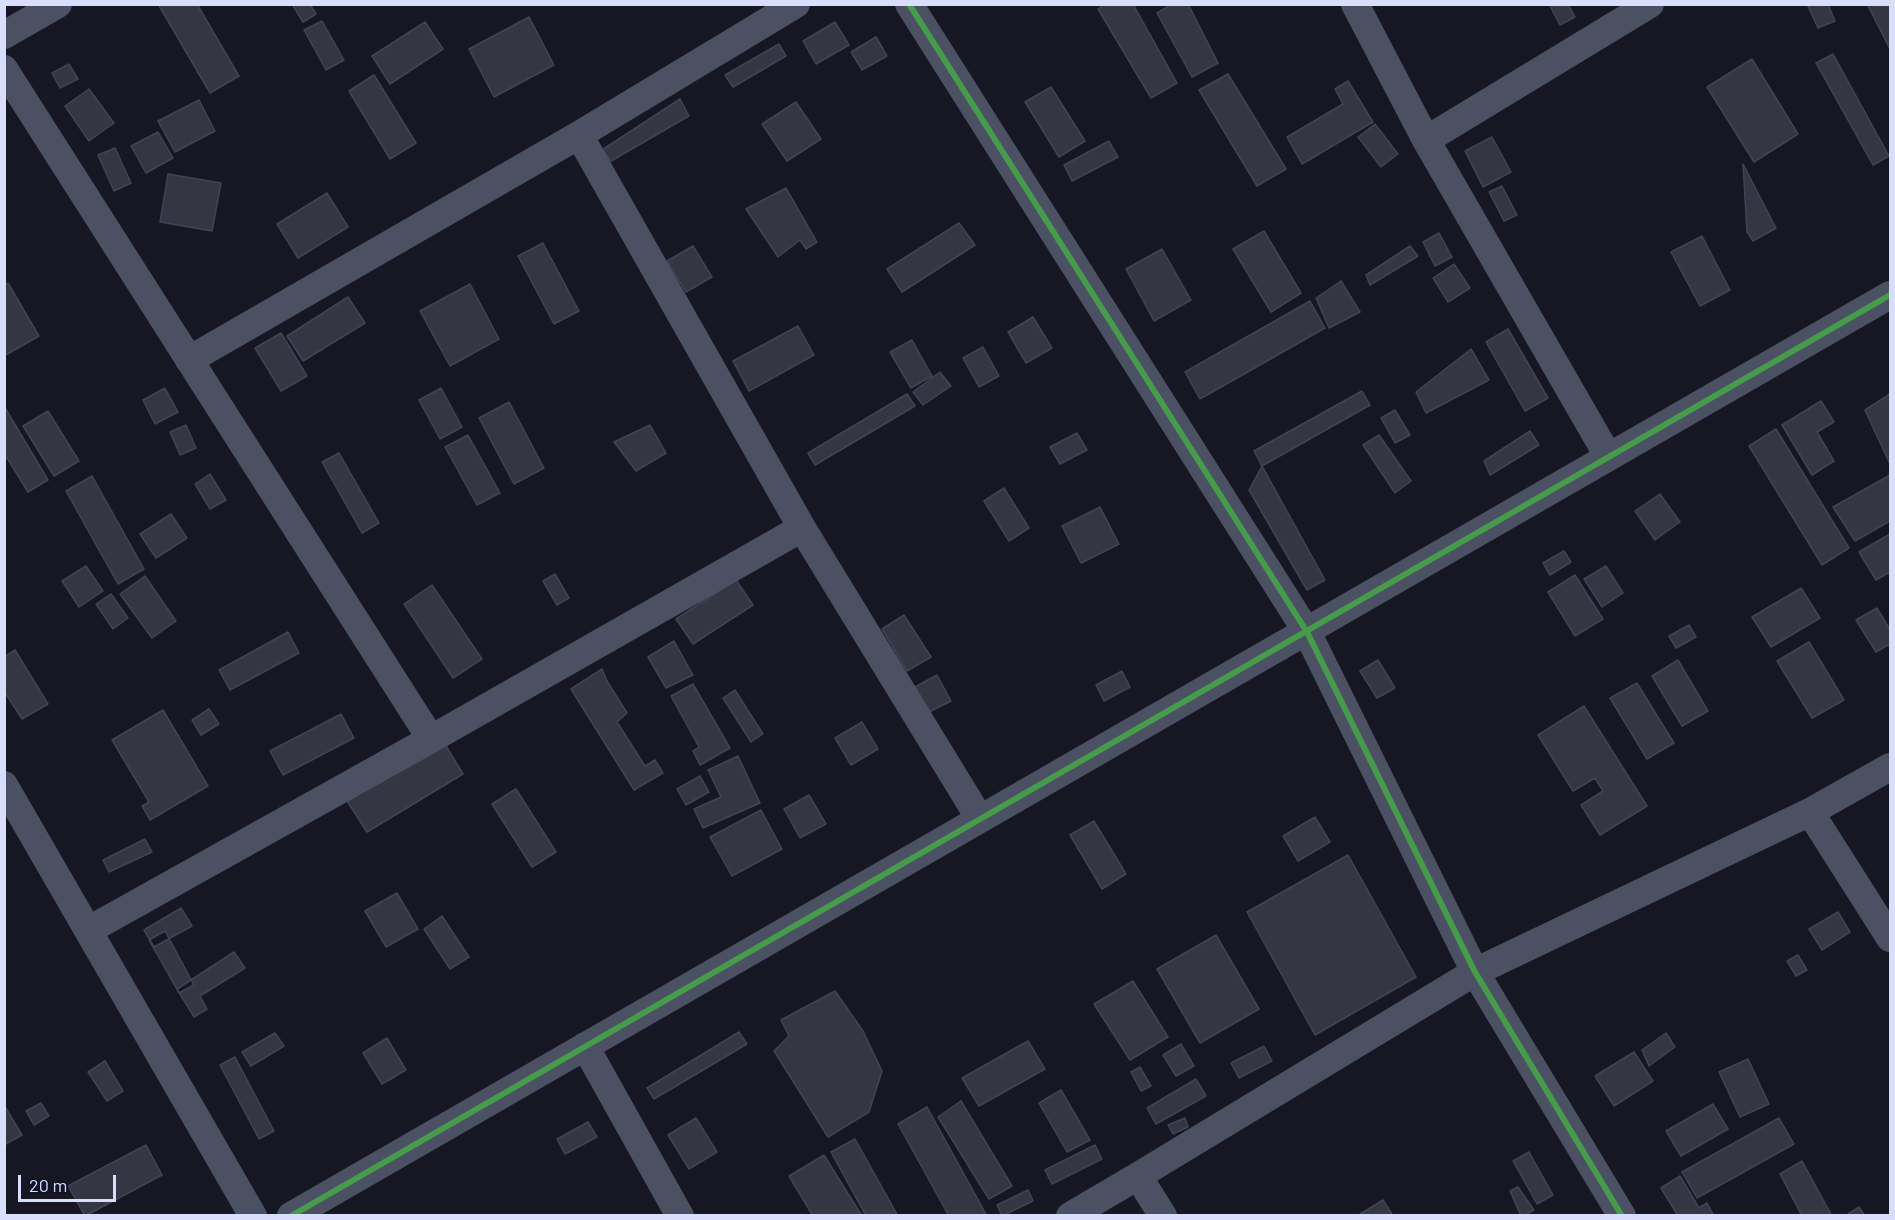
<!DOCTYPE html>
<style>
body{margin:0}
#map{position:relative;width:1895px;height:1220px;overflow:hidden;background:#161723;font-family:Barlow,sans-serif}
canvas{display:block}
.frame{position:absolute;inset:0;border:6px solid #dadefd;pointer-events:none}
.scale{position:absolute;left:18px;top:1175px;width:98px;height:27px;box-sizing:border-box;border:3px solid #dadefd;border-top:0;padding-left:8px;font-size:18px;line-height:21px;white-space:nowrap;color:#dadefd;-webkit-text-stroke:4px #111328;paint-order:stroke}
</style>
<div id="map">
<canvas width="1895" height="1220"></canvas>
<div class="frame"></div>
<div class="scale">20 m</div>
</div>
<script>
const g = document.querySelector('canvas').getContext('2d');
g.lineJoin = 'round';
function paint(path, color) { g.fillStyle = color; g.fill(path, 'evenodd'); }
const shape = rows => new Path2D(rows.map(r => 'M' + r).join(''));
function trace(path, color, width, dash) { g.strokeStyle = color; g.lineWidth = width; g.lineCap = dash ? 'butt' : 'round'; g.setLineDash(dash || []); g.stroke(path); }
const building = shape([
 [158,4,197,4,239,76,210,93,158,4],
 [292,4,310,4,316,14,303,22,292,4],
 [1105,4,1133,4,1177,83,1151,98,1098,9,1105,4],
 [1172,4,1188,4,1218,63,1192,77,1157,13,1172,4],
 [1549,4,1568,4,1575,17,1560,25,1549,4],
 [1807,4,1828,4,1835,21,1818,28,1807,4],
 [1867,4,1890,4,1890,49,1867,4],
 [529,17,554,65,494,97,469,49,529,17],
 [322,21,344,60,326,70,304,30,322,21],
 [425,22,443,49,390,84,372,56,425,22],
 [835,22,849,45,816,64,803,41,835,22],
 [876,37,887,56,862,70,851,52,876,37],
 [779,44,786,56,733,87,725,75,779,44],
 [1833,54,1889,156,1873,165,1816,63,1833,54],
 [1752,59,1798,134,1754,162,1707,87,1752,59],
 [69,64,78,79,60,88,52,73,69,64],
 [1228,74,1286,169,1257,186,1199,90,1228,74],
 [374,75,416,143,390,159,349,91,374,75],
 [1348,81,1373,122,1302,164,1287,137,1343,104,1335,89,1348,81],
 [1051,87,1085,141,1059,157,1025,102,1051,87],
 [89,89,114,123,89,141,65,106,89,89],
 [680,99,689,116,611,161,602,150,680,99],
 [199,100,215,131,175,152,158,121,199,100],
 [796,102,821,139,787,161,762,124,796,102],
 [1375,124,1398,154,1381,167,1358,137,1375,124],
 [158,132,173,158,146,173,131,146,158,132],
 [1492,137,1511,172,1483,187,1465,151,1492,137],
 [1109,141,1118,157,1072,181,1064,165,1109,141],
 [115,148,131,183,114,191,98,155,115,148],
 [1743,164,1776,228,1753,241,1747,232,1743,164],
 [168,174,221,183,212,231,160,222,168,174],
 [1502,186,1517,215,1504,221,1489,192,1502,186],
 [786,188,817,242,806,249,800,240,778,257,746,209,786,188],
 [327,193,348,227,298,258,277,224,327,193],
 [959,223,975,245,902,292,887,269,959,223],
 [1264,231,1301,293,1271,312,1233,249,1264,231],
 [1439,233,1452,257,1435,266,1423,242,1439,233],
 [1702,236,1730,290,1700,306,1671,252,1702,236],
 [543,243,579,311,554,324,518,256,543,243],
 [693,246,712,277,686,292,667,261,693,246],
 [1410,246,1418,256,1370,285,1366,275,1410,246],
 [1162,249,1191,300,1154,321,1126,269,1162,249],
 [1454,264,1470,288,1448,302,1433,278,1454,264],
 [1341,281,1360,312,1329,328,1316,298,1341,281],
 [8,283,39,336,4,356,4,285,8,283],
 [470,284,499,339,450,366,420,311,470,284],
 [348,297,365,323,303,361,287,336,348,297],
 [1310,301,1325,328,1200,399,1185,372,1310,301],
 [1033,317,1052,348,1026,363,1008,332,1033,317],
 [798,326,814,355,749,391,733,361,798,326],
 [1508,329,1548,398,1525,411,1486,342,1508,329],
 [281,333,307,376,281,391,255,348,281,333],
 [912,340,932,376,911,388,890,352,912,340],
 [983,347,999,376,979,387,963,358,983,347],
 [1471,349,1489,380,1426,413,1416,392,1471,349],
 [940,372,951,386,923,405,913,392,940,372],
 [165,388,178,412,155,424,143,400,165,388],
 [441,388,462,427,440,439,419,400,441,388],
 [1362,391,1370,405,1262,466,1254,451,1362,391],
 [907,394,915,406,815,465,808,453,907,394],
 [1890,394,1890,464,1865,410,1890,394],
 [1821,401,1834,422,1817,432,1834,461,1812,475,1782,425,1821,401],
 [509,402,544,468,514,484,479,418,509,402],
 [4,406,48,480,28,492,4,453,4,406],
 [1395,410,1410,435,1395,443,1381,418,1395,410],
 [48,411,79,461,54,476,23,426,48,411],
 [186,425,196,448,180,455,170,432,186,425],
 [650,425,666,453,636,471,614,442,650,425],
 [1776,429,1849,548,1822,565,1749,446,1776,429],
 [1530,431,1539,445,1490,475,1484,461,1530,431],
 [1077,433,1087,450,1060,464,1050,447,1077,433],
 [468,435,500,493,477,505,445,447,468,435],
 [1379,435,1411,481,1395,493,1363,445,1379,435],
 [339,453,379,523,362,533,322,462,339,453],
 [1262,466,1325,580,1307,590,1249,490,1262,466],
 [210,474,226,500,210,509,195,484,210,474],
 [1890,475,1890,521,1855,541,1833,507,1890,475],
 [92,476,144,569,118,584,66,491,92,476],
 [1004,488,1029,528,1009,541,984,501,1004,488],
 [1660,494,1680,522,1655,540,1635,511,1660,494],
 [1100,507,1119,544,1081,563,1062,526,1100,507],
 [171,514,187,538,156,558,140,534,171,514],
 [1890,534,1890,572,1876,580,1859,552,1890,534],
 [1564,551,1571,562,1550,575,1543,563,1564,551],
 [86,566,103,591,79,607,62,581,86,566],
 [1606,566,1623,593,1602,607,1584,579,1606,566],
 [555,574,569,598,557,605,543,581,555,574],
 [1575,575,1603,619,1575,636,1548,592,1575,575],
 [145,576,176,621,152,638,120,594,145,576],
 [736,580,753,605,693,644,676,619,736,580],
 [432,585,482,659,453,678,404,604,432,585],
 [1801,588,1820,618,1771,647,1752,617,1801,588],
 [111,594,128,618,113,629,96,604,111,594],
 [1877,608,1890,630,1890,644,1876,652,1856,620,1877,608],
 [904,615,931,657,907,671,882,629,904,615],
 [1689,625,1696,637,1676,648,1669,636,1689,625],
 [288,632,299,653,230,690,219,670,288,632],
 [674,641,693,675,666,688,648,657,674,641],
 [1809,642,1844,700,1812,718,1777,661,1809,642],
 [15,650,48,704,22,719,4,691,4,657,15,650],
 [1378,660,1395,688,1377,698,1360,671,1378,660],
 [1678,660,1708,711,1682,726,1652,676,1678,660],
 [602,669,607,681,627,713,617,722,645,766,655,760,663,773,634,790,571,689,602,669],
 [1122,671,1130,687,1104,701,1096,685,1122,671],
 [937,675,951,701,929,712,915,687,937,675],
 [1637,683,1674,743,1647,759,1610,698,1637,683],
 [693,684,730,748,700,765,693,751,699,747,671,696,693,684],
 [735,690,763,734,751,742,723,698,735,690],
 [1584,706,1647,806,1600,835,1581,805,1603,791,1595,778,1573,791,1538,735,1584,706],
 [209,709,219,724,201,735,192,720,209,709],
 [163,710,208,786,150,820,142,806,149,802,112,740,163,710],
 [341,714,354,738,283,775,270,751,341,714],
 [862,722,878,749,851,765,835,738,862,722],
 [443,741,463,774,367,832,347,801,443,741],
 [738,756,760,803,703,828,694,809,721,797,708,770,738,756],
 [700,776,709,792,686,805,677,789,700,776],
 [516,789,556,852,532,867,492,804,516,789],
 [809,795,826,824,800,838,784,809,809,795],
 [761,810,782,849,732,876,710,837,761,810],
 [1315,817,1330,842,1298,861,1283,836,1315,817],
 [1094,821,1126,874,1102,889,1070,835,1094,821],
 [145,839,152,852,109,872,103,860,145,839],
 [1348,855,1416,977,1315,1035,1247,912,1348,855],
 [397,893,418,929,386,947,365,911,397,893],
 [181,908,192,926,154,947,144,930,181,908],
 [1838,912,1850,932,1822,950,1809,929,1838,912],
 [442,916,469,957,450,969,424,929,442,916],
 [165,931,194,985,179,993,149,940,165,931],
 [1216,935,1259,1009,1200,1043,1157,969,1216,935],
 [234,952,245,968,200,996,207,1009,194,1017,177,989,234,952],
 [1798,955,1807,970,1796,976,1787,961,1798,955],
 [1133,981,1168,1037,1130,1060,1094,1004,1133,981],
 [835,991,863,1031,882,1071,869,1112,828,1137,774,1051,789,1036,781,1020,835,991],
 [739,1032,747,1044,654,1099,647,1088,739,1032],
 [275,1033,284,1046,251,1066,242,1052,275,1033],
 [1666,1033,1675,1047,1649,1066,1642,1050,1666,1033],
 [387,1038,406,1070,382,1084,363,1053,387,1038],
 [1028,1041,1045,1069,979,1106,962,1078,1028,1041],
 [1181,1044,1194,1066,1176,1076,1163,1055,1181,1044],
 [1264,1046,1272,1061,1239,1078,1231,1063,1264,1046],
 [1634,1052,1653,1081,1614,1106,1595,1076,1634,1052],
 [235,1057,274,1131,259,1139,220,1065,235,1057],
 [1748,1059,1769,1104,1740,1117,1719,1072,1748,1059],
 [105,1061,123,1091,107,1101,88,1072,105,1061],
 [1140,1067,1151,1086,1141,1091,1131,1072,1140,1067],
 [1196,1079,1206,1096,1156,1124,1147,1108,1196,1079],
 [1061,1090,1090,1140,1067,1152,1039,1103,1061,1090],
 [961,1101,1012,1186,989,1199,938,1117,961,1101],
 [41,1103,49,1116,34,1125,26,1111,41,1103],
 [1713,1104,1728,1129,1681,1156,1666,1131,1713,1104],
 [4,1105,22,1135,4,1145,4,1105],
 [927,1107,987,1216,949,1216,898,1124,927,1107],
 [696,1118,717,1152,689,1169,668,1135,696,1118],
 [1185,1118,1188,1127,1173,1134,1168,1125,1185,1118],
 [1779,1118,1794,1144,1697,1198,1682,1172,1779,1118],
 [588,1122,597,1137,565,1154,557,1139,588,1122],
 [855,1139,898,1216,866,1216,831,1152,855,1139],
 [146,1145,162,1175,85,1216,68,1186,146,1145],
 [1095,1145,1102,1159,1052,1184,1045,1170,1095,1145],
 [1529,1152,1553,1195,1537,1204,1513,1161,1529,1152],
 [824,1155,862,1216,813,1216,789,1176,824,1155],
 [1802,1161,1832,1216,1802,1216,1780,1174,1802,1161],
 [1680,1176,1699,1208,1707,1203,1714,1216,1678,1216,1661,1188,1680,1176],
 [1518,1187,1534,1210,1523,1216,1521,1216,1510,1191,1518,1187],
 [1028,1190,1033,1201,1002,1216,997,1205,1028,1190],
 [1383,1200,1393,1216,1357,1216,1383,1200],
 [1859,1207,1865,1216,1849,1216,1848,1214,1859,1207]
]);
const street = shape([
 [909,4,1307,632,1475,972,1622,1216],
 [1355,4,1426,140,1608,456],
 [4,35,58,4],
 [4,69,431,739],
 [579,135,802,528,980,819],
 [1426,140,1650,4],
 [189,360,579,135,796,4],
 [4,785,253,1216],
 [1810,812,1890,938],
 [89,930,431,739,802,528],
 [585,1046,680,1216],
 [1138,1176,1163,1216],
 [291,1216,1890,295],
 [1070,1216,1138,1176,1475,972,1810,812,1890,767]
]);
const cycleway = shape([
 [909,4,1307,632,1475,972,1622,1216],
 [291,1216,1890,295]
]);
paint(building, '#343644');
trace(building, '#424356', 1.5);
trace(street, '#4c5063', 28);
trace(cycleway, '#469c4c', 6);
</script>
